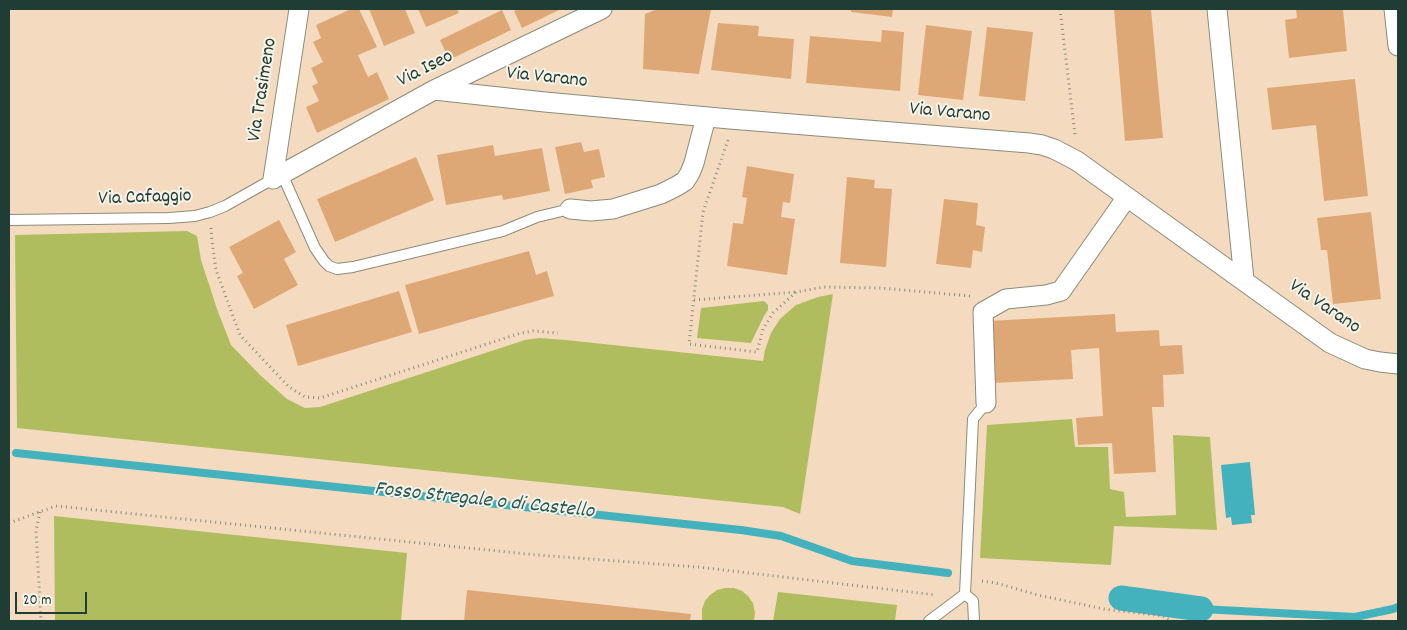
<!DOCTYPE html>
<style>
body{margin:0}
#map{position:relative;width:1407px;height:630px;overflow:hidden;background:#f4dbbf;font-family:Dekko,sans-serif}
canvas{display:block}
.frame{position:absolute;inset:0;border:10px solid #1f3d34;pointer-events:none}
.scale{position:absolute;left:15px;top:592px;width:72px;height:22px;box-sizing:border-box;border:2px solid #1f3d34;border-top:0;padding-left:6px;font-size:15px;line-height:18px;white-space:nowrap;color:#1f3d34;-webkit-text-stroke:4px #f7f3e8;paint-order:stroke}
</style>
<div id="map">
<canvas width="1407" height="630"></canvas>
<div class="frame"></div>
<div class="scale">20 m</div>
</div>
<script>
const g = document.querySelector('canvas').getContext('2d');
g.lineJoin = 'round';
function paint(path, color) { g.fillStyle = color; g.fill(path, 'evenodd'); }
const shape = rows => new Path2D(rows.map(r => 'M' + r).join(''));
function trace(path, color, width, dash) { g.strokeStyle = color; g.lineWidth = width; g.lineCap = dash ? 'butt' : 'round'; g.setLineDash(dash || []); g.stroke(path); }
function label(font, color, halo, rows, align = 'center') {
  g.font = font + ' Dekko,sans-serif'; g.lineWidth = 4; g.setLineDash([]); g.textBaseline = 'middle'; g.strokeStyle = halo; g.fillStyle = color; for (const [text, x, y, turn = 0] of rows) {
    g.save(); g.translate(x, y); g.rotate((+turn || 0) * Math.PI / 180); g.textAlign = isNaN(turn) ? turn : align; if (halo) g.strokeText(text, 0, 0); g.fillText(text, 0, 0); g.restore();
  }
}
const green = shape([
 [187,231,197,236,201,260,217,309,231,345,260,375,287,399,305,408,320,407,525,340,539,338,566,340,763,361,765,350,771,333,780,319,796,305,818,297,833,294,800,514,783,507,17,428,15,235],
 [764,301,768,305,768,310,764,316,751,343,697,338,701,308],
 [1072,419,1075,447,1108,447,1110,489,1124,492,1126,517,1176,515,1173,435,1210,437,1217,530,1114,526,1111,565,980,558,987,425],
 [54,516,407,553,401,621,55,621],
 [725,588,734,588,742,591,748,596,753,603,755,613,754,621,702,621,702,609,705,601,710,595,717,590],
 [778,592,897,605,895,621,773,621]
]);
const water = shape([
 [1250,462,1255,515,1251,515,1252,523,1232,525,1231,517,1226,518,1221,465]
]);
const stream = shape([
 [16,453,741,530,781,536,852,561,948,573],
 [1201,609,1355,617,1393,609,1398,607]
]);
const canal = shape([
 [1121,598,1201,609]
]);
const building = shape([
 [351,9,359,9,377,47,358,55,368,77,377,72,389,99,317,133,306,107,319,101,312,86,318,83,311,68,323,62,313,42,321,38,316,25],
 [369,9,405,9,415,33,384,46],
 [418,9,457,9,459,13,426,27],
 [519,9,561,9,522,28,514,11],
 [657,9,711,9,699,74,643,69,645,14],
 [851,9,893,9,892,17,851,12],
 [1114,9,1151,9,1163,138,1125,141],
 [1296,9,1343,9,1347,51,1289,58,1285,20,1297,18],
 [502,10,511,30,449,60,440,40],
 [718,23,759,26,758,36,794,39,791,79,711,70],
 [926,25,972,31,963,100,918,95],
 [987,27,1033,32,1025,101,979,96],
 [882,30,904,32,900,91,806,83,810,36,881,42],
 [1355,79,1368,196,1324,201,1316,125,1272,130,1267,88],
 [581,142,584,152,599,149,605,177,591,180,593,188,565,194,555,147],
 [493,145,495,156,542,148,550,191,503,200,502,195,446,205,437,155],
 [416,157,434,200,335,242,317,199],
 [747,166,794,174,790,203,783,202,781,217,795,219,787,275,727,266,733,223,743,224,747,198,742,197],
 [847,177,875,180,874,188,892,189,886,267,840,263],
 [944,199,978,203,976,225,985,227,982,252,973,250,971,268,936,264],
 [1371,212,1381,299,1333,304,1327,250,1321,250,1317,218],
 [279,220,296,252,284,259,298,285,254,309,237,276,243,273,229,247],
 [529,251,536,275,547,271,554,296,419,334,405,285],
 [399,291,412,332,298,366,286,325],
 [1115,314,1116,332,1159,330,1160,346,1182,345,1184,374,1163,375,1164,407,1152,407,1156,472,1114,474,1112,443,1078,445,1076,418,1103,416,1099,348,1071,350,1073,379,993,383,989,321],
 [467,590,691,614,690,621,464,621]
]);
const path = shape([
 [1060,9,1075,135],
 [728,140,703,212,689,344,757,352,763,329,773,313,796,292,824,287,880,288,970,296],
 [211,228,212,241,216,270,240,335,289,387,305,397,320,398,521,333,533,331,558,333],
 [694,300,796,292],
 [40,512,36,531,41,621],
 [9,523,56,506,537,555,698,567,936,595],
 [982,581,996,583,1038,595,1104,609,1163,616,1171,621]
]);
const lane = shape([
 [282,174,315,248,324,261,329,266,337,269,353,267,503,231,537,217,570,209],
 [9,220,169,218,195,216,210,212,225,206,273,179],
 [965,594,973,601,974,621],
 [929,621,965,594,973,419,986,403]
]);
const street = shape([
 [1217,9,1244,280],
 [1394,9,1398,46],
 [434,90,545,102,730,119,1029,143,1042,145,1054,149,1077,161,1330,343,1365,359,1380,362,1398,364],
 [273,179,434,90,602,9],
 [273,179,299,9],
 [570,209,591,211,613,209,661,194,677,186,685,181,690,173,694,163,706,117],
 [986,403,983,312,1006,299,1046,295,1061,291,1127,197]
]);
const streetNames = [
 ["Via Iseo",426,70,-27],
 ["Via Varano",547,79,6],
 ["Via Trasimeno",264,90,-81],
 ["Via Varano",950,114,5],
 ["Via Cafaggio",145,199,-2],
 ["Via Varano",1324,308,34]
];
const waterNames = [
 ["Fosso Stregale o di Castello",484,502,6]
];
paint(green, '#b0bd5f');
paint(water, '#43b2bd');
trace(stream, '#43b2bd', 8);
trace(canal, '#43b2bd', 25);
paint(building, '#dea876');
trace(lane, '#8a8c7a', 12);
trace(street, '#8a8c7a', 21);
trace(path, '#8a8c7a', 3, [1, 4]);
trace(lane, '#fff', 10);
trace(street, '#fff', 19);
label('20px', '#1f3d34', '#f7f3e8', streetNames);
label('italic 21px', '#285a56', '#f7f3e8', waterNames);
</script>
